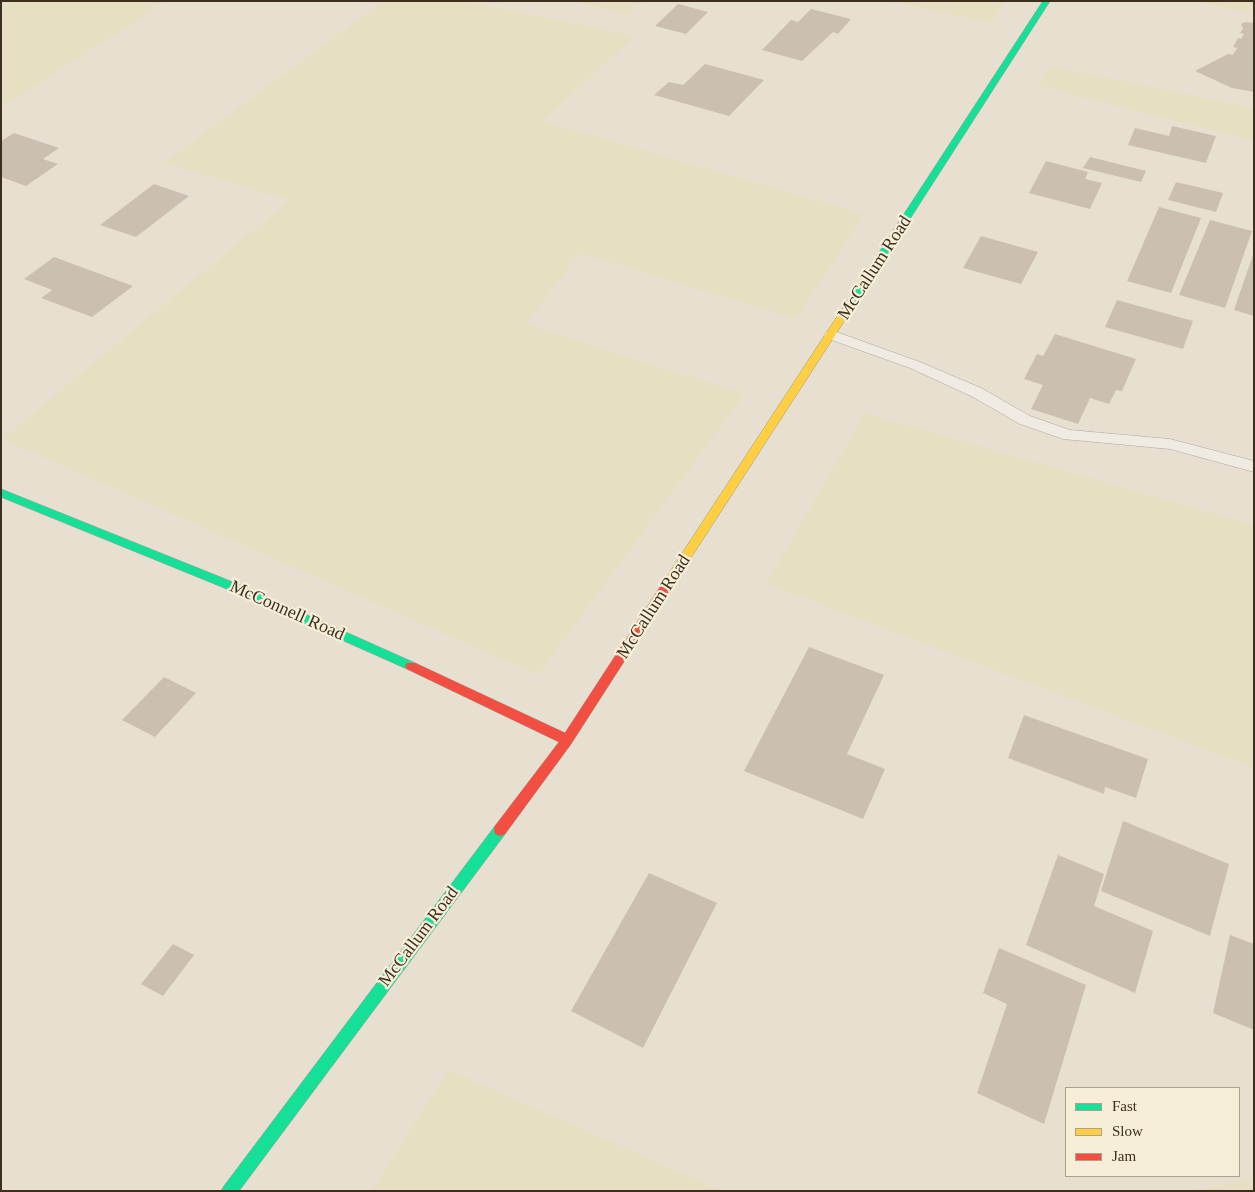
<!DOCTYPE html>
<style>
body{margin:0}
#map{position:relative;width:1255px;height:1192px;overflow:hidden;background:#e7e0d1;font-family:"Times New Roman",serif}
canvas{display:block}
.frame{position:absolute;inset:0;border:2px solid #3d2e20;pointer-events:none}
.legend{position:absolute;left:1065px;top:1087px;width:175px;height:90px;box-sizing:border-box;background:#f7eed8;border:1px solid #ada18e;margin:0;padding:6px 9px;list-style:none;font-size:15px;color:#3d2e20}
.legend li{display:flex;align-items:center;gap:10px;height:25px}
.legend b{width:25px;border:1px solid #ada18e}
</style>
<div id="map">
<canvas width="1255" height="1192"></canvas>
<div class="frame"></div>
<ul class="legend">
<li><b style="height:6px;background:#16e098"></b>Fast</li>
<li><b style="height:6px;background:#ffcf43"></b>Slow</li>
<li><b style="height:6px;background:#f24e42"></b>Jam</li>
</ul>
</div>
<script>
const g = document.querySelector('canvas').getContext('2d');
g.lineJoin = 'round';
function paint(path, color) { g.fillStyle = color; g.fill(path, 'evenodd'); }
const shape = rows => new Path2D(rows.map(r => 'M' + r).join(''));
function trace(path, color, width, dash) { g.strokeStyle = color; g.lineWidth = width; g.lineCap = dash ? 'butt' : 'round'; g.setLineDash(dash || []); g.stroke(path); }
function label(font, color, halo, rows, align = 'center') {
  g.font = font + ' "Times New Roman",serif'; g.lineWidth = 4.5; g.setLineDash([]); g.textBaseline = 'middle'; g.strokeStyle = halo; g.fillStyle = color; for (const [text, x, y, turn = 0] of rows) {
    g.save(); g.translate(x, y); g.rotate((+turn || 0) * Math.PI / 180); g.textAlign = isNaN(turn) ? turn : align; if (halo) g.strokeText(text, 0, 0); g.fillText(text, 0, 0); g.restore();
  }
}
const farmland = shape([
 [1,1,167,1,1,108],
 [383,1,467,1,635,36,543,121,864,214,796,319,580,253,526,324,745,394,538,675,2,439,290,200,164,163],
 [573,1,643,1,629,15],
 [888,1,1006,1,991,23],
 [1196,1,1254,1,1254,14],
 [1049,66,1254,108,1254,141,1039,86],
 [865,413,1254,525,1254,768,766,584],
 [449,1070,723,1191,371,1191],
 [1254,1177,1254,1191,1192,1191]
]);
const building = shape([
 [678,4,708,12,686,34,655,26],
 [811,9,851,19,838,34,833,32,802,61,762,50,791,20,798,22],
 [1246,22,1254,23,1254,92,1232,88,1195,71,1228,54,1233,55,1237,48,1233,47,1238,38,1241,39,1244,34,1240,33,1243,29,1241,24],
 [705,64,764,80,729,116,654,95,669,82,683,85],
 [1172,126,1216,136,1206,163,1128,145,1135,128,1169,136],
 [14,133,59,148,43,159,58,164,26,186,1,177,1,141],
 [1090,157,1146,171,1141,182,1083,168],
 [1046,161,1088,172,1085,179,1102,183,1090,209,1029,193],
 [1176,182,1223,193,1216,212,1168,200],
 [154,184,189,196,136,237,100,225],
 [1159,207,1201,218,1171,293,1127,281],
 [1210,220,1252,231,1225,308,1179,295],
 [981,236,1038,252,1021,284,963,268],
 [1253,255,1254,255,1254,316,1234,310],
 [54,257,133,286,92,317,41,298,52,290,24,279],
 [1117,300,1193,321,1183,349,1105,327],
 [1055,334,1136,359,1122,391,1116,390,1109,404,1090,398,1078,424,1031,409,1043,385,1024,379,1037,354,1043,356],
 [809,647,884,675,847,754,885,769,863,819,744,771],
 [164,677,196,693,155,737,122,720],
 [1024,715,1148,759,1136,798,1105,787,1104,794,1008,758],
 [1123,821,1229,864,1210,936,1101,891],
 [1058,855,1104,874,1094,906,1153,931,1135,993,1026,945],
 [649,873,717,903,643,1048,571,1011],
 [1230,935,1254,944,1254,1030,1213,1013],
 [173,944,194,955,163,996,141,984],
 [999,948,1086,985,1044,1124,977,1093,1007,1004,983,993]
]);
const lane = shape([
 [831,330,920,362,981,388,1030,416,1070,430,1170,439,1254,461,1254,472,1170,449,1063,439,1020,424,971,396,910,368,826,338,824,335,826,332,831,330]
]);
const fast = shape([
 [1043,1,1050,1,852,309,847,312,844,311,842,309,1043,1],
 [1,489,240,585,415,663,417,666,415,669,407,669,232,591,1,497,1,489],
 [500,824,505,826,506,830,505,834,239,1191,221,1191,224,1186,495,826,500,824]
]);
const slow = shape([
 [847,306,852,309,670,590,662,590,660,587,662,584,842,309,847,306]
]);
const jam = shape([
 [666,583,672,587,670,590,571,744,505,834,500,836,495,834,494,830,495,826,559,742,407,669,405,666,407,663,415,663,565,733,662,584,666,583]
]);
const streetNames = [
 ["McCallum Road",875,268,-57],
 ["McCallum Road",654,607,-57],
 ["McConnell Road",287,611,24],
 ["McCallum Road",419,937,-53]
];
paint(farmland, '#e6dfc2');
paint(building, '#cbbfb2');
trace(lane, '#ada599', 1);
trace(fast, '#9c958a', 1);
trace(slow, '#9c958a', 1);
trace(jam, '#9c958a', 1);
paint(lane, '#efebe3');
paint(fast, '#16e098');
paint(slow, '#ffcf43');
paint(jam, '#f24e42');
label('18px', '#3d2e20', '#f7eed8', streetNames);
</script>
